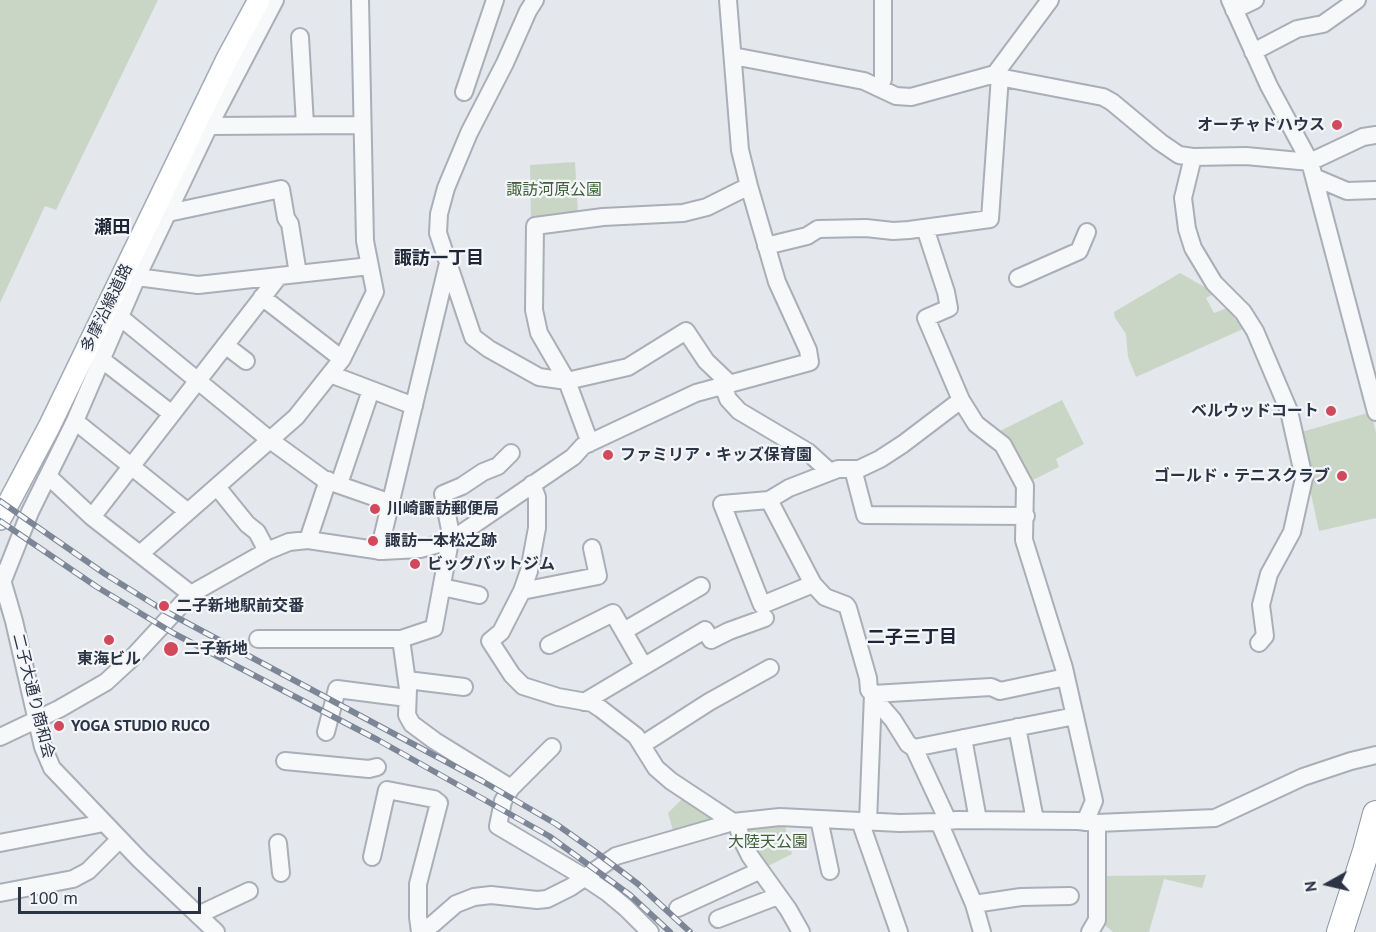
<!DOCTYPE html>
<meta charset="utf-8">
<style>
body{margin:0}
#map{position:relative;width:1376px;height:932px;overflow:hidden;background:#e4e7ec;font-family:"PT Sans",sans-serif}
canvas{display:block}
.north{position:absolute;left:1298px;top:854px;width:60px;height:60px;-webkit-text-stroke:4px #f4f6f9;paint-order:stroke;rotate:262deg;font-size:16px;font-weight:700;line-height:24px;text-align:center;color:#2b3445}
.north::after{content:'';display:block;margin:auto;width:21px;height:27px;background:#2b3445;clip-path:polygon(50% 0,100% 100%,50% 72%,0 100%)}
.scale{position:absolute;left:18px;top:887px;width:183px;height:27px;box-sizing:border-box;border:3px solid #2b3445;border-top:0;padding-left:8px;font-size:18px;line-height:21px;white-space:nowrap;color:#2b3445;-webkit-text-stroke:4px #f4f6f9;paint-order:stroke}
</style>
<div id="map">
<canvas width="1376" height="932"></canvas>
<div class="north">N</div>
<div class="scale">100 m</div>
</div>
<script>
const g = document.querySelector('canvas').getContext('2d');
g.lineJoin = 'round';
function paint(path, color) { g.fillStyle = color; g.fill(path, 'evenodd'); }
const shape = rows => new Path2D(rows.map(r => 'M' + r).join(''));
function trace(path, color, width, dash) { g.strokeStyle = color; g.lineWidth = width; g.lineCap = dash ? 'butt' : 'round'; g.setLineDash(dash || []); g.stroke(path); }
function label(font, color, halo, rows, align = 'center') {
  g.font = font + ' "PT Sans","Noto Sans JP",sans-serif'; g.lineWidth = 4.5; g.setLineDash([]); g.textBaseline = 'middle'; g.strokeStyle = halo; g.fillStyle = color; for (const [text, x, y, turn = 0] of rows) {
    g.save(); g.translate(x, y); g.rotate((+turn || 0) * Math.PI / 180); g.textAlign = isNaN(turn) ? turn : align; if (halo) g.strokeText(text, 0, 0); g.fillText(text, 0, 0); g.restore();
  }
}
const green = shape([
 [0,0,158,0,56,210,45,206,0,303],
 [575,162,578,215,531,219,530,165],
 [1180,273,1215,293,1206,298,1214,313,1227,308,1243,329,1136,377,1128,357,1126,334,1115,318,1114,312],
 [1062,400,1084,444,1056,459,1059,467,1029,482,996,433],
 [1371,412,1376,433,1376,518,1319,531,1298,433],
 [686,795,718,823,674,834,668,813],
 [783,818,792,854,760,870,738,823],
 [1206,875,1202,888,1164,879,1149,932,1113,932,1101,922,1100,876]
]);
const minor = shape([
 [535,0,528,11,505,63,469,133,446,188,439,214,438,233,473,337,489,349,539,377,567,381,628,367,686,331,706,361,729,383],
 [1230,0,1269,86,1310,162,1376,412],
 [1234,10,1255,0],
 [300,37,305,125],
 [1253,52,1297,29,1323,24,1357,0],
 [733,56,864,81,896,96,911,97,995,74,1050,0],
 [995,74,1004,78,1103,97,1112,102,1160,142,1179,155,1193,157,1246,156,1310,162,1363,137,1376,135],
 [880,88,883,79,883,0],
 [464,92,495,0],
 [209,126,362,125],
 [1193,157,1183,198,1187,229,1193,248,1214,283,1243,312,1255,331,1289,411,1304,478,1292,532,1269,574,1261,605,1265,636,1259,643],
 [1314,177,1347,191,1376,190],
 [168,213,281,189,286,218,290,224,298,274],
 [925,228,946,292,949,308,926,318,961,400,976,424,1003,445,1025,486,1024,540,1064,668,1094,801,1085,822],
 [766,246,807,236,818,229,866,228,893,231,909,230,990,219,1000,76],
 [137,277,198,285,370,266],
 [1018,278,1079,251,1087,232],
 [262,297,342,359],
 [120,317,270,440,325,480,391,503],
 [225,345,246,361],
 [101,359,172,414],
 [330,374,414,406],
 [723,385,728,399,739,411,808,452,830,472],
 [75,421,188,512],
 [590,443,567,381,539,333,534,310,535,226,603,217,683,213,707,207,749,186],
 [853,469,865,515,1026,516],
 [48,476,92,517,191,594],
 [339,484,371,390],
 [532,484,537,497,537,528,529,571,522,591,501,632,490,641,512,675,523,686,558,697,592,703,601,709,636,736,656,768,671,781,733,822],
 [217,487,247,524,257,532,267,551],
 [769,500,813,584,825,597,846,605,848,608,868,678,869,690,873,694],
 [92,517,279,276],
 [308,540,328,480],
 [452,540,443,494,462,486,483,472,498,466,511,453],
 [379,551,448,263],
 [140,554,296,417,342,359,375,292,365,241,360,0],
 [0,573,14,621,43,747,52,768,140,860,216,932],
 [3,580,30,512,75,421,137,277,209,126,275,0],
 [813,584,762,605,722,504,769,500,789,488,838,469,859,469,880,459,903,444,961,400],
 [442,587,479,595],
 [522,591,598,576,592,548],
 [624,631,701,586],
 [258,639,401,639,434,628,450,541],
 [401,639,408,689,407,715,412,724,435,741,511,788],
 [549,645,613,613,643,665],
 [407,680,464,687],
 [873,701,880,705,893,720,908,744,914,748],
 [584,702,705,630,711,640,729,631,765,618],
 [1017,727,1035,820],
 [326,732,337,689,407,698],
 [0,737,59,709,106,682,132,658,191,594,267,551,289,542,308,540,382,551,420,549,450,541,573,457,583,446,696,393,810,362,808,350,777,282,749,186,740,150,728,0],
 [963,738,978,820],
 [642,745,709,702,770,668],
 [552,747,511,788,503,801,498,826,584,877,608,893,626,908,650,932],
 [285,761,369,769,377,767],
 [819,819,830,871],
 [860,821,899,932],
 [948,821,914,748,1075,716],
 [737,822,741,838,750,856,788,909,801,932],
 [868,822,873,694,991,687,1000,691,1066,677],
 [939,822,974,904,982,932],
 [0,843,104,823],
 [278,843,281,873],
 [372,857,387,790,434,799,439,803,418,884,418,917,420,932],
 [0,893,73,879,88,871,120,839],
 [974,904,1021,897,1070,896],
 [678,908,759,871],
 [198,915,249,891],
 [718,919,778,896],
 [420,932,433,924,456,904,474,897,491,895,537,900,547,899,571,887,616,856,733,822,780,817,900,823,939,822,957,820,1078,821,1097,823,1215,818,1303,777,1351,761,1376,755],
 [1090,932,1097,920,1097,823]
]);
const major = shape([
 [0,519,49,427,227,59,259,0]
]);
const highway = shape([
 [1340,932,1366,851,1376,814]
]);
const rail = shape([
 [0,501,105,574,163,610,482,781,556,824,597,853,638,884,690,932],
 [0,521,97,587,173,633,378,740,549,836,630,895,670,932]
]);
const markers = [
 [1337,125,6,"#d1495b"],
 [1331,411,6,"#d1495b"],
 [608,455,6,"#d1495b"],
 [1342,476,6,"#d1495b"],
 [375,509,6,"#d1495b"],
 [373,541,6,"#d1495b"],
 [415,564,6,"#d1495b"],
 [164,606,6,"#d1495b"],
 [109,640,6,"#d1495b"],
 [171,649,8,"#d1495b"],
 [59,726,6,"#d1495b"]
];
const poiNames = [
 ["オーチャドハウス",1325,125,"right"],
 ["ベルウッドコート",1319,411,"right"],
 ["ファミリア・キッズ保育園",620,455],
 ["ゴールド・テニスクラブ",1330,476,"right"],
 ["川崎諏訪郵便局",387,509],
 ["諏訪一本松之跡",385,541],
 ["ビッグバットジム",427,564],
 ["二子新地駅前交番",176,606],
 ["二子新地",184,649],
 ["東海ビル",109,659,"center"],
 ["YOGA STUDIO RUCO",71,726]
];
const parkNames = [
 ["諏訪河原公園",554,190],
 ["大陸天公園",768,842]
];
const streetNames = [
 ["多摩沿線道路",107,308,-64],
 ["二子大通り商和会",33,696,76]
];
const neighbourhoodNames = [
 ["瀬田",112,228],
 ["諏訪一丁目",439,259],
 ["二子三丁目",912,638]
];
paint(green, '#c9d6c5');
trace(minor, '#a9aeb7', 20);
trace(major, '#a3abb8', 24);
trace(highway, '#8b94a3', 28);
trace(minor, '#f7f8fa', 16);
trace(major, '#fff', 21);
trace(highway, '#fff', 26);
trace(rail, '#7d8696', 6);
trace(rail, '#f4f6f9', 4, [11]);
for (const [x, y, r, color] of markers) { const dot = new Path2D(); dot.arc(x, y, r, 0, 2 * Math.PI); g.fillStyle = color; g.fill(dot); trace(dot, '#f4f6f9', 2); }
label('bold 16px', '#2b3445', '#f4f6f9', poiNames, 'left');
label('16px', '#3f6138', '#f4f6f9', parkNames);
label('16px', '#2b3445', '#f4f6f9', streetNames);
label('bold 18px', '#1d2536', '#f4f6f9', neighbourhoodNames);
</script>
